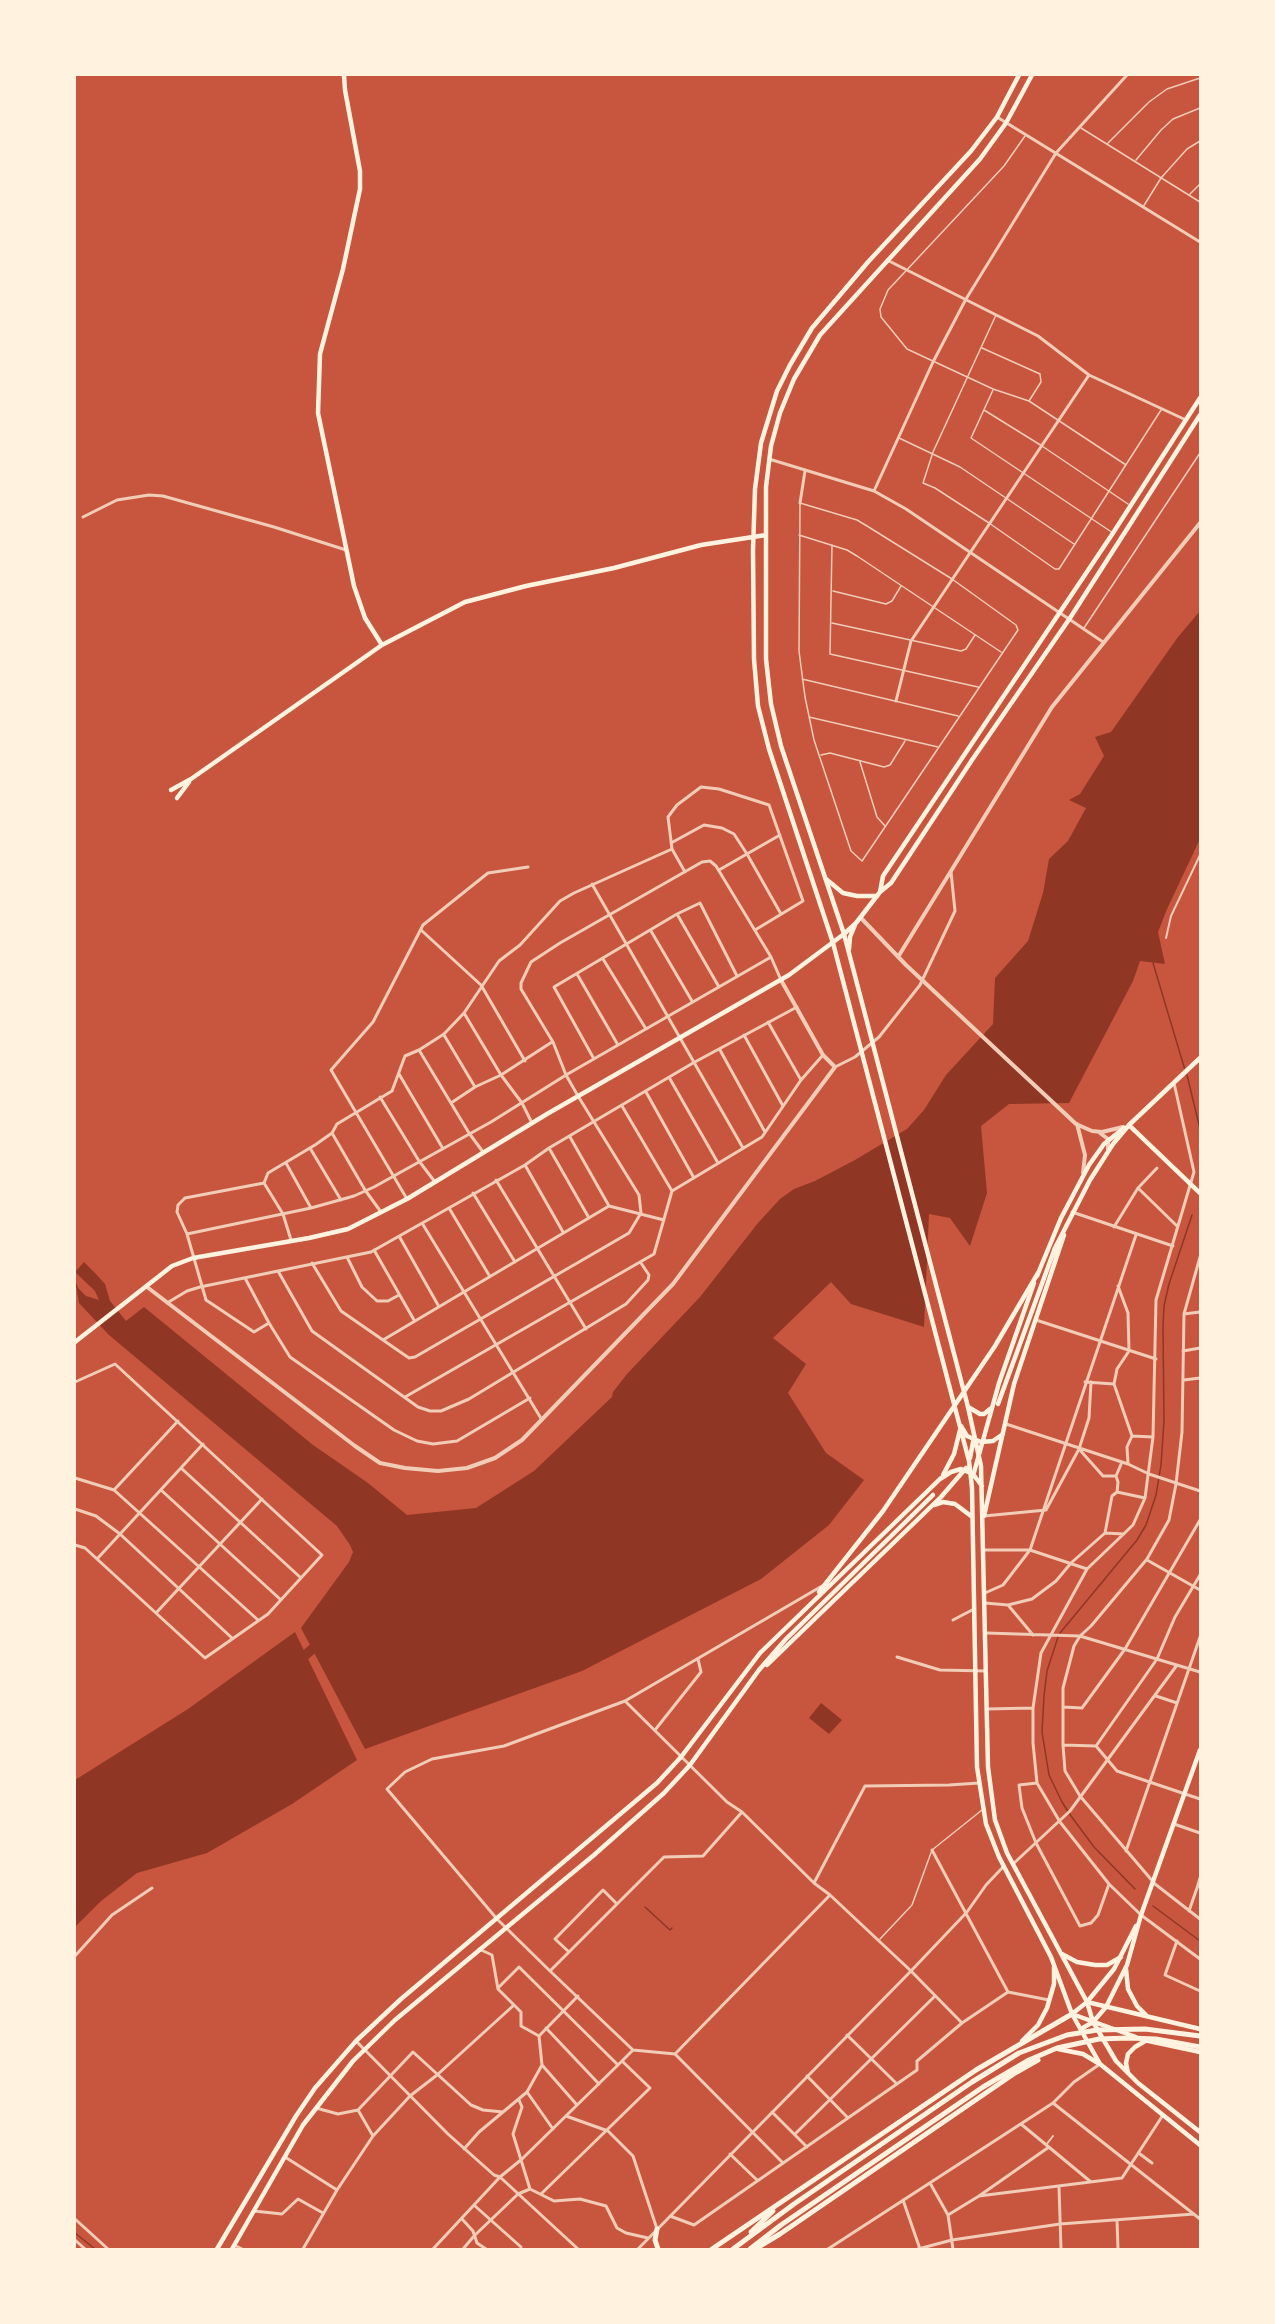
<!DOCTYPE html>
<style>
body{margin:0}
#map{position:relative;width:1275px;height:2324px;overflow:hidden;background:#c8553d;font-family:"PT Serif",serif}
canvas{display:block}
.frame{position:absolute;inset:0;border:76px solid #fff3e0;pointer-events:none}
</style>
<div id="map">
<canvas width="1275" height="2324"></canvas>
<div class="frame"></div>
</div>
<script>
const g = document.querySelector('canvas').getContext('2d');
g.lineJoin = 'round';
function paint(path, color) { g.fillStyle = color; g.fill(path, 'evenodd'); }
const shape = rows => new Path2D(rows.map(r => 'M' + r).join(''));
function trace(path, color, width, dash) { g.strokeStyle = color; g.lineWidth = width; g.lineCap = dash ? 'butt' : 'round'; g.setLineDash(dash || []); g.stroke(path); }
const water = shape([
 [1200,611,1200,839,1167,909,1158,932,1165,964,1140,961,1133,981,1069,1103,1009,1104,981,1126,987,1193,970,1246,950,1218,929,1214,924,1327,851,1304,831,1282,773,1338,806,1364,788,1393,826,1453,864,1480,829,1525,761,1579,582,1671,365,1749,301,1628,349,1562,353,1552,350,1545,337,1526,109,1335,79,1303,75,1280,78,1288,86,1296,99,1300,95,1291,75,1272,75,1269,77,1270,84,1262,95,1273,105,1284,110,1301,126,1321,144,1307,313,1445,368,1483,407,1515,476,1508,534,1471,612,1397,613,1392,627,1374,700,1297,758,1223,780,1199,794,1189,815,1181,855,1160,907,1129,924,1110,946,1075,993,1024,995,978,1028,941,1043,893,1049,859,1068,841,1086,808,1069,800,1080,794,1104,756,1095,737,1111,732,1178,637],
 [295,1632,357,1760,292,1804,207,1853,137,1873,101,1901,75,1927,75,1780,188,1709],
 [821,1703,842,1720,829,1734,809,1718]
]);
const stream = shape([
 [1153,963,1185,1070],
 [1187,1075,1200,1129],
 [1060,1633,1137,1540,1146,1525,1156,1495,1161,1465,1164,1421,1163,1327,1164,1306,1169,1284,1192,1215],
 [1058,1637,1047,1671,1044,1696,1042,1732,1049,1775,1062,1802,1071,1816,1094,1847,1135,1889],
 [1153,1906,1200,1941],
 [645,1907,670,1930,672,1928],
 [75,2233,95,2249]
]);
const river = shape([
 [296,1663,323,1640]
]);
const service = shape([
 [1081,128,1200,202],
 [1025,136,1004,166,888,290,880,309,881,317,907,349,993,389,1029,401,1126,465],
 [1108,143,1149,102,1167,89,1200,78],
 [1136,160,1161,130,1173,119,1200,108],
 [1190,194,1200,184],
 [1143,207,1161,178,1187,149,1200,141],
 [996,315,933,452,923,483,935,488,989,523,1055,569,1059,569,1161,410],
 [982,348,1040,374,1041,382,1029,401],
 [993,390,971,438,1113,533],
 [984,410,1042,446,1128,504],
 [899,438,960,467,1074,544],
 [800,503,857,520,867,526,952,579,1016,625,1018,630,862,861,851,851,814,740,805,697,799,651,800,503],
 [799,535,847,550,857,556,1001,652],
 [832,545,830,654,978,687],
 [833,591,886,604,892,601,901,586],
 [832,623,961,651,966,649,975,635],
 [1084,628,1200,453],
 [802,679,958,716],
 [809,717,938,747],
 [821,755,830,753,884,767,890,765,905,741],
 [860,762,877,817,885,826],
 [880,1939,912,1905,932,1850,982,1810]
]);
const pedestrian = shape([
 [1166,938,1171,916,1200,855],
 [1046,2145,1053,2136]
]);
const minor = shape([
 [997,117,1200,242],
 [887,260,1038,336,1089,375,1186,420],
 [769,459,874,491,906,509,1103,642],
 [874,491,933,362,966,299,1056,153,1127,75],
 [800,503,805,471],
 [83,517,117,500,149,495,163,496,274,527,346,550],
 [896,701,911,641,1089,375],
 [671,843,704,825,722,828,734,834,747,854,781,914],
 [672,849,668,817,677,805,701,787,719,789,769,805,803,901,755,930],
 [719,870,780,835],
 [592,884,743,1148],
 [677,914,719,987],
 [421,930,481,985,525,1061],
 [651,931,692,1001],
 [603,959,646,1029],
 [577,974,618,1045],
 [464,1013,501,1075,522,1103,532,1123],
 [768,1022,801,1080],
 [444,1035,475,1087],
 [744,1035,783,1106],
 [419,1050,469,1133,483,1152],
 [720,1050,765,1132],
 [594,1059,554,987,677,914,700,903,737,976],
 [835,1067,855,1057,879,1037,920,985,955,911,951,872],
 [399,1074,442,1147],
 [670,1079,718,1163],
 [1174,1083,1194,1172,1156,1300,1153,1437,1145,1498,1133,1525,1087,1569,1041,1653,1033,1708,1033,1743,1037,1783,1060,1822,1109,1884,1141,1915,1200,1959],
 [646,1092,694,1178],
 [380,1097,419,1161,435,1182],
 [451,1103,475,1087,501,1075,552,1042],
 [622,1106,672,1191],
 [332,1133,365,1190,381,1212],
 [570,1137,609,1206],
 [310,1148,341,1200],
 [549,1148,589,1218],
 [286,1163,311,1208],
 [525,1165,563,1232],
 [496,1180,586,1329],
 [264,1183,283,1214,291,1240],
 [1138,1188,1177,1226],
 [473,1193,515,1262],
 [407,1199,331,1070,373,1022,423,925,488,873,528,867],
 [449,1208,489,1275],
 [1072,1212,1173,1246],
 [422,1223,542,1420],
 [1114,1227,1138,1188,1157,1168],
 [187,1234,311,1208,354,1196,374,1187,491,1122,566,1075,771,957],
 [399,1236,438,1305],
 [374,1250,414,1320],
 [347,1257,362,1287,377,1301,388,1301,399,1295],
 [1200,1257,1184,1314,1182,1432,1176,1484,1169,1520,1147,1559,1091,1626,1080,1636,1074,1646,1063,1688,1063,1745,1065,1771,1080,1796,1155,1884,1200,1919],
 [312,1263,341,1311,409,1358,415,1357,629,1233,641,1213,639,1195,578,1096,566,1075,553,1042,521,989,521,983,531,962,560,943,702,862,710,861,716,866,771,957,781,980],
 [278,1271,312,1331,418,1407,430,1411,441,1411,469,1399,626,1304,648,1280,649,1275,641,1263],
 [245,1278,269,1323],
 [167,1303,187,1291,200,1287,371,1252,525,1165,549,1148,693,1063,797,1007],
 [1184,1314,1200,1312],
 [1036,1320,1156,1359],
 [383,1340,609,1206,664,1220],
 [1183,1351,1200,1348],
 [1184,1380,1200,1378],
 [75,1382,115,1364,322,1555,268,1614,205,1658,85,1548,75,1545],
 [1085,1382,1114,1384,1132,1436],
 [1114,1384,1117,1369,1129,1351,1128,1313,1118,1286],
 [405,1397,654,1254,672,1191,762,1137,801,1080,823,1055],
 [530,1398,457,1441,433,1444,417,1441,394,1430,290,1357,269,1323,254,1332,206,1300,187,1234,177,1212,178,1205,185,1198,264,1183,268,1173,315,1145,332,1133,337,1124,392,1091,405,1056,419,1050,444,1034,464,1013,499,961,520,945,560,901,574,893,672,849,685,872],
 [1006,1424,1128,1464,1149,1474,1200,1491],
 [1079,1449,1089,1418,1091,1382],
 [1128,1464,1127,1447,1132,1436,1153,1437],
 [181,1468,301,1578],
 [75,1478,114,1490,258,1620],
 [114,1490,178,1421],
 [161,1490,281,1600],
 [1117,1492,1145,1498],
 [75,1509,96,1516,120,1534,232,1638],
 [984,1516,1046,1510,1079,1449,1103,1476,1115,1476],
 [1105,1533,1124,1534],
 [984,1550,1030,1550,1087,1569],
 [97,1559,203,1444],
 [1147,1560,1200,1590],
 [985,1593,1003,1585,1030,1550,1136,1235],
 [985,1603,1008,1605,1032,1599,1056,1581,1071,1563,1105,1533,1112,1496,1117,1492,1118,1482,1116,1476,1122,1462],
 [1008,1605,1033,1635],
 [156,1613,262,1499],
 [953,1620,974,1609],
 [986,1633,1080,1636,1200,1672],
 [897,1657,940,1670,986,1671],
 [1156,1696,1177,1703],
 [625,1701,727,1802,742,1812,814,1883,830,1895,911,1971,962,2023],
 [1063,1707,1082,1708,1125,1649,1200,1520],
 [987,1709,1033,1708],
 [655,1730,701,1672,698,1659],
 [1063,1745,1096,1746,1157,1659,1175,1617,1200,1575],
 [1096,1746,1117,1771,1200,1799],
 [1037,1783,1019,1785,1022,1808,1036,1843,1080,1926,1091,1923,1098,1915,1109,1884],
 [1174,1824,1200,1833],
 [932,1850,1008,1992],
 [1126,1851,1200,1637],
 [1013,1864,1070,1811,1177,1665],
 [1200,1878,1198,1885,1200,1887],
 [814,1883,865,1786,949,1785,979,1783],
 [1189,1911,1198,1885],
 [1177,1941,1165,1975,1200,1991],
 [479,1949,492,1955,498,1989,521,2012,521,2026,539,2036,542,2065,577,2105],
 [569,1952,555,1939,603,1890,617,1904],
 [75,1956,112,1915,152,1888],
 [550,1971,664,1857,703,1856,742,1812],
 [498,1988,519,1967,618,2065],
 [546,2028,599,2084],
 [847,2035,897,2084],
 [539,2036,578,1996],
 [356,2041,448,2134,494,2175,500,2177,578,2249],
 [675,2054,830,1895],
 [622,2061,633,2050],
 [807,2076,848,2118],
 [527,2092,553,2129],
 [519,2100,522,2107,513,2134,530,2189,554,2201,580,2199,606,2206,617,2228,626,2233,648,2238],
 [1053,2103,1200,2219],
 [316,2108,338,2114,358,2110],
 [772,2112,807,2147],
 [566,2116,608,2131,633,2156,657,2229],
 [1021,2124,1091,2182],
 [795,2134,935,1996],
 [373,2136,358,2110,413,2052,471,2105,483,2110,503,2112],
 [464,2149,479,2132,527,2092,542,2065],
 [730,2154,757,2180],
 [1140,2154,1152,2163],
 [285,2157,337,2190],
 [783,2163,675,2054,633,2050,550,1971,497,1919,387,1789,405,1772,432,1759,504,1746,625,1701,822,1586],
 [930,2183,948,2215,953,2249],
 [1059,2187,1061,2249],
 [979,2196,1122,2178,1163,2115],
 [903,2200,920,2249],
 [475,2206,521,2247],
 [254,2211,282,2214,298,2199,323,2213],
 [948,2215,979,2196,1049,2147],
 [670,2216,694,2225,917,2070,917,2061,962,2023,1008,1992,1049,2000],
 [75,2219,108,2249],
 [462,2219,473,2231,477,2243,486,2249],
 [1117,2220,1118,2249],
 [75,2240,85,2249],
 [234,2245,242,2249],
 [303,2249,337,2190,373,2136,410,2096,437,2075,514,2005],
 [433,2249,500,2177,522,2159,622,2061,650,2088,541,2194],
 [463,2249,474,2236,518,2194,530,2189],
 [638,2249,911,1971,967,1912,986,1885,1004,1866],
 [828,2249,1053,2103,1074,2082,1100,2064],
 [918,2249,952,2240,1060,2224,1194,2214]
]);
const tertiary = shape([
 [861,918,906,965,1076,1124,1092,1131,1102,1132,1123,1127],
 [898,957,1052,707,1200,523],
 [1077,1124,1085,1155,1083,1173],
 [1100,1133,1108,1139,1108,1151],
 [147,1287,355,1446,380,1463,405,1468,438,1471,467,1468,495,1458,522,1440,673,1284,835,1067,823,1055,781,980]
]);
const secondary = shape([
 [344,75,345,90,360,171,360,189,343,269,320,354,318,413,354,586,365,618,382,645],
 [1032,75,1006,123,980,159,820,335,794,379,780,413,771,446,766,487,766,659,771,704,781,746,844,934,856,923,880,892,891,883,972,760,1070,618,1200,415],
 [171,790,191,779,382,645,465,602,526,586,614,568,701,545,766,535],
 [177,798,189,782],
 [880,892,883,876,1113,533,1200,398],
 [833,943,769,749,758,706,754,659,753,550,755,489,761,443,777,391,790,365,812,328,868,262,971,151,997,117,1019,75],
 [849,949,850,937,855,925],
 [1129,1125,1200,1193],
 [1037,1276,1061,1218,1089,1165,1104,1144,1124,1128],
 [998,1404,1055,1248,1090,1180,1113,1144,1129,1125,1200,1058],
 [968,1407,980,1414,984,1414,990,1409],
 [961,1426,967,1436,981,1442,993,1441,1003,1434],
 [973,1476,999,1383,1034,1283],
 [984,1516,1014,1384,1064,1235],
 [1136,1926,1114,1969,1087,2002,1072,2014,1136,2037],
 [1126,1969,1128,1989,1137,2006,1146,2015],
 [1087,2002,1200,2029],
 [1081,2029,1093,2022,1106,2007,1127,1965,1141,1915,1200,1750],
 [1144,2040,1200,2052]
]);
const primary = shape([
 [826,879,843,893,857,896,877,896],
 [833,943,969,1461,972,1488,977,1767,986,1824,999,1857,1051,1957,1072,2014,1100,2064,1200,2145],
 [75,1342,172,1266,193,1258,309,1238,348,1229,407,1199,547,1114,789,975,844,934,968,1407,981,1466,988,1767,995,1820,1007,1853,1087,2002,1093,2022,1116,2061,1138,2083,1200,2132],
 [970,1458,974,1437],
 [943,1475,954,1454,960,1430],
 [934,1505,943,1502,955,1504,971,1516],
 [819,1592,883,1511,995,1346,1038,1273],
 [767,1665,941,1497,966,1468],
 [1062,1954,1077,1962,1095,1965,1107,1965,1121,1957],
 [1022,2041,1038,2025,1047,2008,1054,1984,1054,1967],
 [1058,2049,1083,2054,1098,2063],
 [1128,2073,1126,2063,1128,2054,1135,2047,1147,2040],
 [217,2249,296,2116,315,2088,356,2041,401,1999,657,1783,681,1757,760,1653,940,1479,951,1472,961,1469,973,1474,982,1486],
 [232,2249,303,2125,353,2061,395,2020,594,1855,664,1793,690,1765,759,1670,786,1639,933,1495]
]);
const motorway = shape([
 [657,2229,655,2240,658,2249],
 [751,2232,773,2211],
 [712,2249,976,2070,1072,2014],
 [733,2249,794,2204,972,2082,1019,2053,1067,2035,1097,2030,1145,2029,1200,2036],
 [750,2249,781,2225,983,2087,1029,2060,1057,2048,1099,2039,1128,2038,1156,2039,1200,2047],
 [755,2249,780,2234,1015,2073,1038,2060]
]);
paint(water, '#8f3625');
trace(stream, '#8f3625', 1.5);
trace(river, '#8f3625', 10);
trace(service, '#f1ccb7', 1.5);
trace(pedestrian, '#f1ccb7', 2);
trace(minor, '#f1ccb7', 3);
trace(tertiary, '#f1ccb7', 4);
trace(secondary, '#fff3e0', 4.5);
trace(primary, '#fff3e0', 4.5);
trace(motorway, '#fff3e0', 5);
</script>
